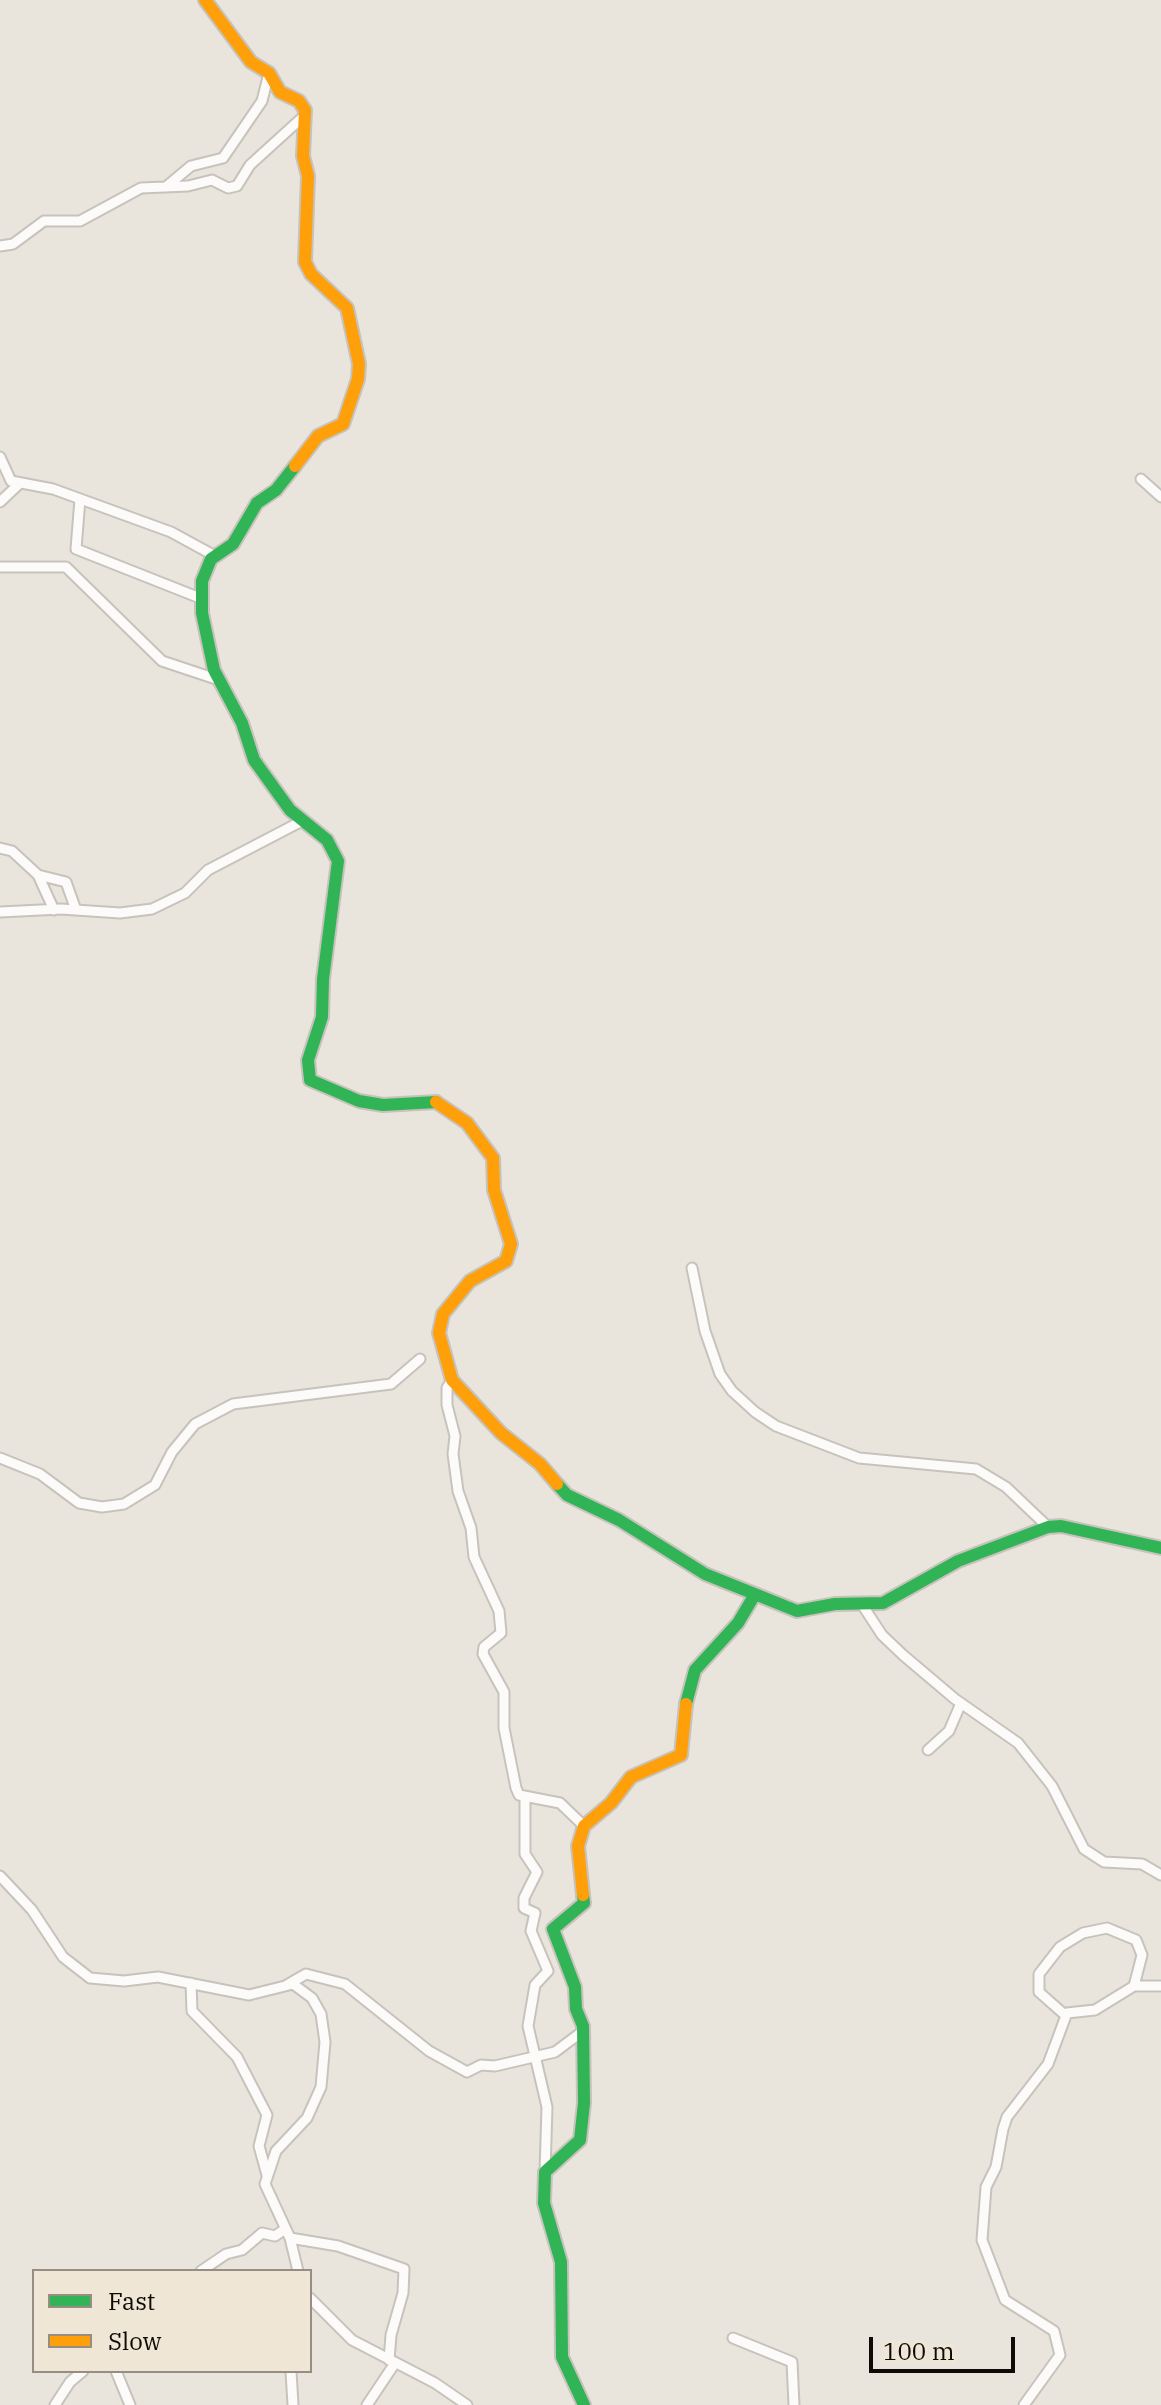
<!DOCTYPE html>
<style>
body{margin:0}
#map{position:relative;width:1161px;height:2405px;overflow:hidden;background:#eae5dc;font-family:"IBM Plex Serif",serif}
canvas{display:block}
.legend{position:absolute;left:32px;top:2269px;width:280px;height:104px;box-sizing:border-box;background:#f0e6d6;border:2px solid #968e83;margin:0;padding:10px 14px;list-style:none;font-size:24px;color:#0e0b06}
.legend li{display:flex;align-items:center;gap:16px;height:40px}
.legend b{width:40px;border:2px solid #968e83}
.scale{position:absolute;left:869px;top:2337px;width:146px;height:36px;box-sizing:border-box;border:4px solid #0e0b06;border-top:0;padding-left:10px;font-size:24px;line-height:28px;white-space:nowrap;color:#0e0b06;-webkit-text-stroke:6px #f0e6d6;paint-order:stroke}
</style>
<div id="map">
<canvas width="1161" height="2405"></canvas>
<ul class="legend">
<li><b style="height:10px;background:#30b455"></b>Fast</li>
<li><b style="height:10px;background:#ff9f0a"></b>Slow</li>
</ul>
<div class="scale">100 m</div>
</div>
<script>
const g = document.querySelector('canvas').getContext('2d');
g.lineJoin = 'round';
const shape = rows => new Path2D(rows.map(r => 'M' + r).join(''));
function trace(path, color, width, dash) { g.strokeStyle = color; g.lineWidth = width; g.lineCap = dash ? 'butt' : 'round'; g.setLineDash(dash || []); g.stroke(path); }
const street = shape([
 [167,186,191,166,223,158,262,101,269,73],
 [0,246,13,244,44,221,80,221,141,188,188,186,212,180,228,188,237,186,250,165,305,115],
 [0,457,11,481,53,489,171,532,215,556],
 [1141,479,1161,497],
 [80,499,76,549,200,598],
 [0,502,19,484],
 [0,567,66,567,162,661,219,680],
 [0,848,12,851,38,875,66,882,76,910],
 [38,875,54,910],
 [0,912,61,909,120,913,152,909,185,893,208,870,302,821],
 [692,1268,705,1331,720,1374,732,1391,755,1412,776,1426,859,1458,976,1469,1006,1487,1048,1527],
 [452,1380,447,1388,447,1405,455,1436,453,1454,458,1491,471,1528,474,1557,499,1611,501,1633,484,1647,483,1654,504,1692,504,1728,516,1788,519,1795,560,1803,584,1826],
 [0,1458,40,1474,79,1503,102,1507,124,1504,155,1485,172,1452,195,1424,233,1404,391,1384,420,1359],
 [863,1606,882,1635,903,1655,955,1699,1018,1743,1052,1786,1084,1849,1104,1862,1142,1864,1161,1875],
 [928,1750,949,1731,961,1703],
 [525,1797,525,1854,537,1872,524,1898,524,1908,535,1913,531,1931,548,1971,535,1985,528,2026,547,2107,545,2172],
 [0,1876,32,1910,63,1957,90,1978,124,1981,158,1977,249,1995,293,1984,312,1998,321,2014,325,2042,321,2087,307,2118,276,2151,265,2184,290,2238,298,2271],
 [191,1983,192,2011,237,2057,267,2115,259,2146,267,2175],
 [287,1985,306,1974,345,1984,429,2051,467,2072,481,2065,495,2066,555,2052,583,2031],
 [1065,2015,1039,1992,1039,1974,1060,1947,1083,1933,1107,1928,1136,1940,1142,1955,1134,1986],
 [290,2238,338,2246,404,2269,403,2293,391,2335,389,2360],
 [201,2271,226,2254,242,2250,262,2233,275,2236,285,2229],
 [310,2298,352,2340,435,2383,467,2405],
 [733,2338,792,2362,794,2405],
 [116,2371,130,2405],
 [291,2371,293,2405],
 [55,2405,70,2382,83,2371],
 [367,2405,395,2363],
 [1024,2405,1060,2355,1054,2331,1005,2300,982,2240,986,2187,996,2167,1003,2129,1007,2117,1048,2064,1067,2013,1095,2010,1134,1986,1161,1986]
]);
const fast = shape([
 [295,466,276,490,257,503,233,544,211,559,202,581,202,613,214,670,242,723,254,760,290,810,327,840,338,861,323,979,322,1017,308,1060,310,1080,359,1101,383,1105,436,1102],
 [557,1484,567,1495,619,1520,705,1574,797,1611,835,1604,883,1603,958,1561,1048,1527,1061,1526,1161,1548],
 [686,1704,695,1670,738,1623,754,1596],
 [583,1895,584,1903,553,1929,575,1987,576,2009,583,2026,584,2103,580,2140,545,2172,544,2203,561,2262,562,2357,584,2405]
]);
const slow = shape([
 [205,0,251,62,269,73,280,92,299,101,305,110,303,156,308,176,305,262,311,274,347,308,359,364,358,379,343,424,318,436,295,466],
 [436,1102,467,1123,493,1158,494,1190,511,1244,506,1261,470,1281,443,1314,439,1333,452,1380,501,1433,540,1464,557,1484],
 [583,1895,578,1846,584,1826,611,1803,631,1777,681,1755,686,1704]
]);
trace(street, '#c7c3bc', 13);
trace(fast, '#c7c3bc', 16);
trace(slow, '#c7c3bc', 16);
trace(street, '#fcfbfa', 9);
trace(fast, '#30b455', 12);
trace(slow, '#ff9f0a', 12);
</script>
